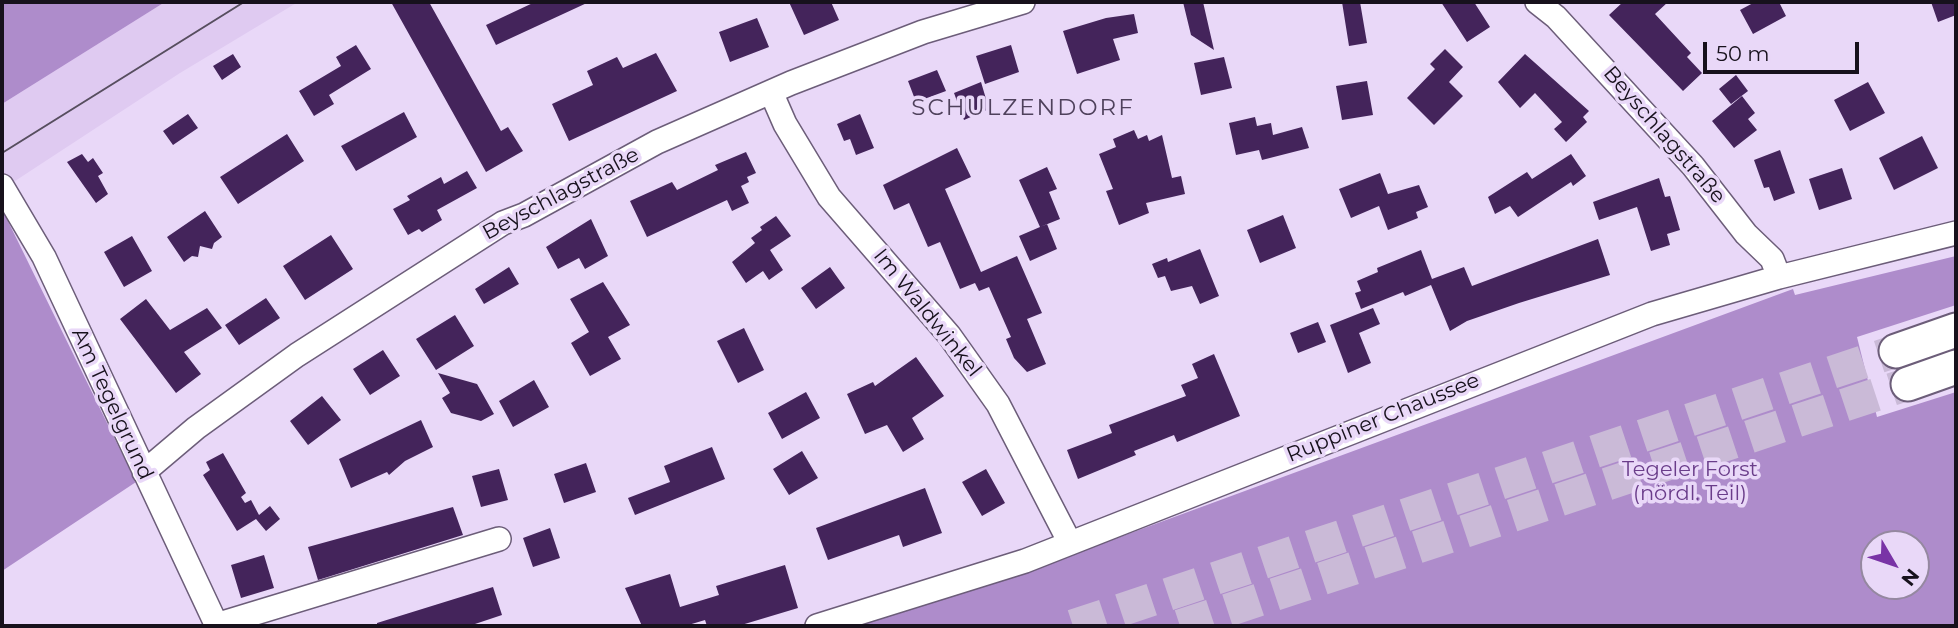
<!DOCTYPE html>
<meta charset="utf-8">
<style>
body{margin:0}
#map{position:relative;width:1958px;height:628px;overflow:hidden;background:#e9d8f8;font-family:Montserrat,sans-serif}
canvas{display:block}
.frame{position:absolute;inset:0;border:4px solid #17111c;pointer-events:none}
.north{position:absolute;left:1860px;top:530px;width:70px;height:70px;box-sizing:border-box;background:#e9d8f8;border:2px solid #9588a0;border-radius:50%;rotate:129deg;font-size:19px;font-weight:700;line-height:28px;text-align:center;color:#17111c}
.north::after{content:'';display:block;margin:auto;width:24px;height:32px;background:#7933a6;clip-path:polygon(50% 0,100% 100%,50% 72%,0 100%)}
.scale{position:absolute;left:1703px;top:42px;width:156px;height:32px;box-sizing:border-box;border:4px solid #17111c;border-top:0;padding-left:9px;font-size:21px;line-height:24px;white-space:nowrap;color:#17111c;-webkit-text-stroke:5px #e9d8f8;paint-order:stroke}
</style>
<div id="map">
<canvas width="1958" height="628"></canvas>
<div class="frame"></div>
<div class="north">N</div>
<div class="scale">50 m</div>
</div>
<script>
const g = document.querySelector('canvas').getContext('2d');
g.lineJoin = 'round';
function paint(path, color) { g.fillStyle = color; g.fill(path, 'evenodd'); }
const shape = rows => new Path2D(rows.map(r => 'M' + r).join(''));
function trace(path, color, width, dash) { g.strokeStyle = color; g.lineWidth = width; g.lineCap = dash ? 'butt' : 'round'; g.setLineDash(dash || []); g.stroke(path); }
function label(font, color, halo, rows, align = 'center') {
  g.font = font + ' Montserrat,sans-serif'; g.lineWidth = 7; g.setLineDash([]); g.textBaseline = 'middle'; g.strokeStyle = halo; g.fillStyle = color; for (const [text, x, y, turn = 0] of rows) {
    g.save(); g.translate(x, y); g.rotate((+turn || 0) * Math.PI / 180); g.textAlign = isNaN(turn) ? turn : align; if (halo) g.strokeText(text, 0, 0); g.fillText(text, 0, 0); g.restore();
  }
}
const built = shape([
 [165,2,298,2,180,73,15,181,2,177,2,104]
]);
const forest = shape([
 [2,2,165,2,2,104],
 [2,209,136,482,2,571],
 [1956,256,1956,305,1857,337,1877,417,1956,392,1956,626,848,626,1006,579,1793,289,1795,295],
 [1874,544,1916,544,1916,586,1874,586]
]);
const building = shape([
 [391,2,429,2,501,131,508,127,523,151,486,172],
 [535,2,589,2,496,45,486,25],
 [789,2,831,2,839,20,804,35],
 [1183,2,1203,2,1214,50,1191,35],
 [1342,2,1360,2,1367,43,1349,46],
 [1441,2,1474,2,1490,27,1467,42],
 [1623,2,1668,2,1655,14,1691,53,1687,57,1702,73,1683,91,1609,15],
 [1755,2,1779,2,1786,16,1753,34,1740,10],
 [1931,2,1956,2,1956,15,1938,22],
 [1134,14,1138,33,1113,39,1120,60,1077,74,1063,31,1106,18],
 [757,18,769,47,730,62,719,32],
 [356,45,371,69,329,95,334,104,314,116,299,91,341,66,336,57],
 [1011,45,1019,72,985,84,976,56],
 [1445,49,1463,67,1449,82,1463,96,1434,125,1407,98,1435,69,1430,64],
 [656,53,677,91,569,141,552,104,593,85,587,71,617,57,623,68],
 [233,54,241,67,222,80,213,66],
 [1525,54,1589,111,1583,117,1587,122,1566,142,1554,129,1562,122,1535,93,1520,108,1498,82],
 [1224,57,1232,88,1201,95,1194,63],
 [937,70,946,91,916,102,908,81],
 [1736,75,1748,91,1731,104,1719,89],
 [1367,81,1373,115,1342,120,1336,86],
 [981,82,989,109,964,120,954,93],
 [1868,82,1885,113,1850,131,1834,100],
 [1742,96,1755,113,1748,119,1757,130,1734,148,1712,121],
 [404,112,417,137,356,171,341,146],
 [188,114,198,128,173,145,163,131],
 [860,114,874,148,856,155,850,139,844,141,837,124],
 [1255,117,1257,126,1271,123,1273,135,1302,127,1309,148,1262,160,1259,150,1236,155,1229,123],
 [1134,130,1138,139,1147,135,1149,141,1162,135,1172,178,1181,176,1185,194,1146,203,1149,213,1119,225,1106,191,1113,189,1099,154,1116,147,1113,139],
 [287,134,304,161,238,204,220,177],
 [1922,136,1938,168,1894,190,1879,158],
 [957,148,971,177,945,189,981,272,1017,256,1042,313,1027,319,1046,364,1027,372,1014,358,1006,339,1011,337,989,287,979,291,975,283,960,289,940,242,928,247,909,203,894,210,883,185],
 [1780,150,1795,193,1774,201,1769,187,1764,188,1754,160],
 [746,152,756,173,747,177,749,182,741,186,749,203,732,211,727,200,647,237,630,201,672,182,677,190,718,170,715,165],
 [82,154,88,162,93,158,103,173,98,176,108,194,96,203,67,162],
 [1571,154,1586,176,1573,186,1571,182,1518,217,1510,206,1495,214,1488,197,1527,172,1532,179],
 [1047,167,1057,189,1049,192,1060,219,1040,227,1019,180],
 [1842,168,1852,199,1819,210,1809,179],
 [467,171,477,188,437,210,442,220,422,232,419,229,408,235,393,209,410,200,407,196,441,177,444,184],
 [1380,173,1388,194,1419,185,1428,207,1416,212,1418,218,1388,230,1379,206,1351,218,1339,189],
 [1659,178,1665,197,1670,196,1680,230,1667,234,1670,245,1651,251,1637,207,1599,220,1593,202],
 [205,211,222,237,214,243,212,249,200,246,198,257,192,256,184,262,167,237],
 [1283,215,1296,248,1260,263,1247,230],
 [776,216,791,236,770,250,783,270,769,280,763,271,746,283,732,262,755,243,751,238,762,230,760,227],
 [591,219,608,256,585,269,579,258,558,269,546,247],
 [1047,224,1057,249,1030,261,1019,236],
 [331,235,353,269,305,300,283,266],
 [132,236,152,271,124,287,104,252],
 [1598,239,1610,275,1519,303,1467,321,1450,331,1431,285,1405,296,1403,292,1361,309,1355,293,1361,291,1357,281,1378,272,1377,268,1421,250,1432,279,1464,267,1472,286],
 [1200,249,1219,296,1200,304,1192,286,1171,291,1165,276,1158,278,1152,264,1167,258,1168,262],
 [509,267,519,284,484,304,475,289],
 [830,267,845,288,816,309,801,288],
 [603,282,630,325,608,337,621,359,590,376,571,343,589,332,570,299],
 [266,298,280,318,239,345,225,325],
 [146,299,170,330,207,308,222,328,184,352,201,374,176,393,120,319],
 [1373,308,1380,324,1359,333,1371,363,1348,373,1330,325],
 [455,315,474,346,436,370,416,339],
 [1318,322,1326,342,1298,353,1290,333],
 [744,328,764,370,738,383,717,341],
 [383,350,400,376,370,395,353,369],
 [1214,354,1240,416,1177,442,1174,435,1134,451,1136,455,1078,479,1067,450,1112,433,1109,425,1186,396,1181,385,1198,378,1192,364],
 [916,357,944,396,912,418,924,439,903,452,887,425,865,434,847,394,873,382,875,386],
 [438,373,477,384,494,414,481,421,451,413,442,398,450,393],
 [534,380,549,407,513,427,499,401],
 [806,392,820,418,782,439,768,413],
 [322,396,341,420,308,445,290,421],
 [421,420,433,447,405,461,389,475,387,472,351,488,339,459],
 [712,447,725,479,635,515,628,498,670,482,664,466],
 [802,451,818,478,789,495,773,469],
 [223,453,246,493,241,497,245,503,251,500,259,515,270,506,280,519,266,531,256,519,237,531,203,475,210,470,206,462],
 [586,463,596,492,564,503,554,474],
 [499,469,508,500,481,507,472,476],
 [986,469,1005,503,982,516,962,482],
 [925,488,942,533,903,547,899,535,828,560,816,528],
 [453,507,463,535,318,580,308,547],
 [550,528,560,558,533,567,523,538],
 [264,555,274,588,241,598,231,565],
 [785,565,798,608,738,626,707,626,705,620,685,626,642,626,625,588,670,574,680,607,719,595,716,586],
 [493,587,502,615,469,626,377,626,377,623]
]);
const highwayTunnel = shape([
 [1073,626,1896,351],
 [1180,626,1908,384]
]);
const minor = shape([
 [1537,2,1556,17,1693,166,1746,234,1772,259,1779,277],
 [771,92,785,124,829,197,949,335,998,404,1070,543],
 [2,186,44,257,217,626],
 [144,472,196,428,297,355,503,223,524,215,657,142,791,83,923,32,1023,2],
 [216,625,499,539],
 [817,626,1025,561,1652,314,1779,277,1956,233]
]);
const highway = shape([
 [1896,351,1956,330],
 [1908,384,1956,367]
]);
const tram = shape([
 [2,153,244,2]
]);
const streetNames = [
 ["Beyschlagstraße",1664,135,49],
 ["Beyschlagstraße",561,194,-28],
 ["Im Waldwinkel",927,313,51],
 ["Am Tegelgrund",112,404,65],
 ["Ruppiner Chaussee",1383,418,-22]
];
const parkNames = [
 ["Tegeler Forst",1690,470],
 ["(nördl. Teil)",1690,494]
];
const neighbourhoodNames = [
 ["SCHULZENDORF",1023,108]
];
paint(built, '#dfcaf1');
paint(forest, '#ae8ccb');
paint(building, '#44245b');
trace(highwayTunnel, '#cabad7', 33, [33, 17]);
trace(minor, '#6c5d79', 26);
trace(highway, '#6c5d79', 37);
trace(minor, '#fff', 23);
trace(highway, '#fff', 33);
trace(tram, '#574e5f', 2);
label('21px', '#17111c', '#e9d8f8', streetNames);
label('21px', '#6a3d8a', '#e9d8f8', parkNames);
g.letterSpacing = '2px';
label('23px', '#4f415c', '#e9d8f8', neighbourhoodNames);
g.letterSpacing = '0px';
</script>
